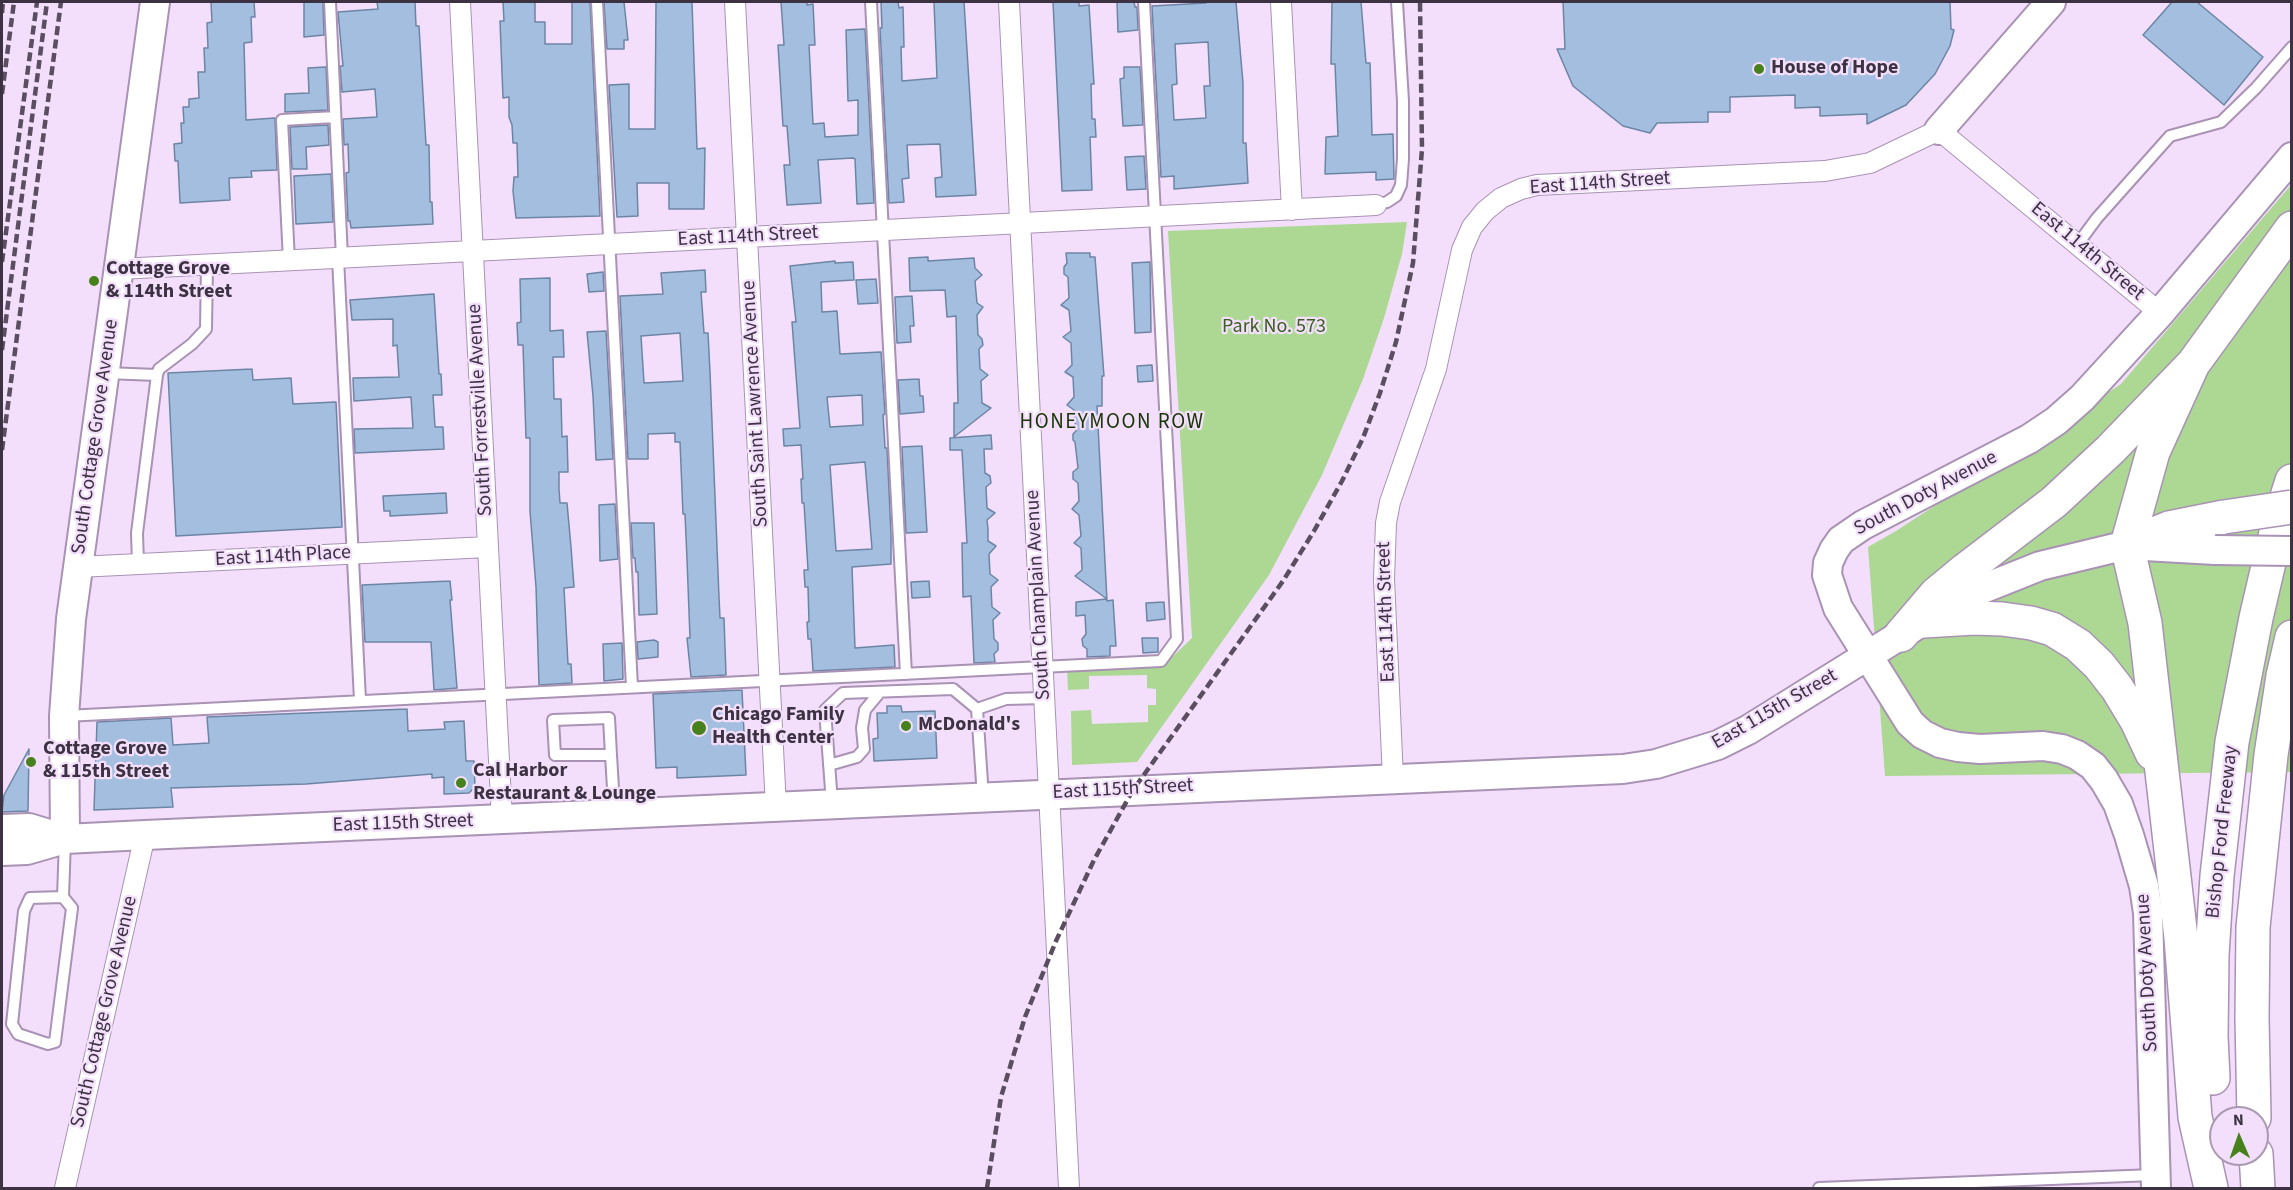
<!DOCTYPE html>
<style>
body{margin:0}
#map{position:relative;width:2293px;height:1190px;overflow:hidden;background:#f3dffc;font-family:"Source Sans 3",sans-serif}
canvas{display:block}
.frame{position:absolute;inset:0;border:3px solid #3c3241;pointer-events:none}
.north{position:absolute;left:2209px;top:1106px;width:60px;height:60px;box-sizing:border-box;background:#f3dffc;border:2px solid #aa9ab1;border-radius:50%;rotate:358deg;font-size:16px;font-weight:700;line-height:24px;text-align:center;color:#3c3241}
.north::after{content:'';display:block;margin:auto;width:21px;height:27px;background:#47811b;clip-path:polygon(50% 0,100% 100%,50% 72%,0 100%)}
</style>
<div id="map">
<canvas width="2293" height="1190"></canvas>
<div class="frame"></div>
<div class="north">N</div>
</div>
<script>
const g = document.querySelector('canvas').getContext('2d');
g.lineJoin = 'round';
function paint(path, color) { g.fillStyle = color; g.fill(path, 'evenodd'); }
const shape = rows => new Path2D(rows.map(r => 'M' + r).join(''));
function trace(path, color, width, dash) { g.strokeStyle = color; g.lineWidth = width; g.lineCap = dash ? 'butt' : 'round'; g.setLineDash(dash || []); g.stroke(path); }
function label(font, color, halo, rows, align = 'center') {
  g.font = font + ' "Source Sans 3",sans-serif'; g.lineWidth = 4.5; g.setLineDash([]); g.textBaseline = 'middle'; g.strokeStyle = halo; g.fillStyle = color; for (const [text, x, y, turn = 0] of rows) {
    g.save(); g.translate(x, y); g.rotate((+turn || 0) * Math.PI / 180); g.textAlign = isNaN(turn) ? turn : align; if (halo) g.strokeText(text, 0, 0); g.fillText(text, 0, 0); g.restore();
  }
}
const green = shape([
 [2291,185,2291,772,1885,776,1868,547,1896,531,2121,384],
 [1407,222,1402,254,1384,318,1363,379,1322,475,1269,575,1137,762,1072,765,1071,711,1091,710,1092,724,1148,722,1148,705,1156,705,1156,689,1147,688,1147,675,1089,676,1089,689,1068,690,1067,669,1164,665,1192,638,1168,231]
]);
const building = shape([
 [211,2,254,2,255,17,251,17,252,42,244,43,246,120,275,118,277,170,251,171,252,177,229,178,230,200,180,203,178,161,175,161,174,144,182,143,181,123,184,123,183,107,189,107,189,99,199,98,198,72,205,72,204,48,208,48,207,23,212,22,211,2],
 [304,2,323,2,324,35,304,37,304,2],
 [377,2,415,2,416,26,419,26,426,145,429,145,430,202,432,202,433,224,351,228,350,221,348,221,346,173,349,172,348,144,344,145,343,119,377,117,375,89,342,92,340,66,343,66,338,12,378,9,377,2],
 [503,2,535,2,535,22,545,22,545,44,572,44,572,2,590,2,600,216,516,218,513,191,514,177,518,177,517,143,513,143,512,125,509,117,509,97,503,98,500,21,504,21,503,2],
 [604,2,624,2,628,40,624,40,624,49,607,49,604,2],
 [656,2,692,2,697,149,705,148,704,209,669,209,669,183,637,183,638,216,617,217,609,85,629,84,629,129,655,129,656,2],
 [781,2,807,2,807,5,813,4,815,45,809,45,813,124,824,123,825,137,858,135,858,100,848,101,846,30,865,29,874,203,857,204,855,159,853,158,818,160,821,203,787,205,784,165,790,165,787,126,783,126,778,45,784,45,781,2],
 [881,2,898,2,899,8,903,7,904,47,901,47,902,81,937,78,934,2,964,2,976,195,936,197,935,178,942,177,940,144,907,145,909,178,902,179,904,202,889,203,880,28,882,28,881,2],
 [1053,2,1079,2,1079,6,1089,5,1094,84,1091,84,1092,119,1095,119,1096,137,1090,137,1092,190,1062,191,1053,2],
 [1117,2,1134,2,1135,7,1137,7,1138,30,1118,32,1117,2],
 [1206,2,1236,2,1243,83,1243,143,1246,143,1248,183,1174,189,1174,176,1161,177,1152,6,1206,3,1206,2],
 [1208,42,1210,86,1204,86,1206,118,1174,120,1172,85,1177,84,1175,44,1208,42],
 [1332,2,1361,2,1366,63,1370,63,1372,135,1393,134,1394,179,1376,180,1376,172,1325,174,1326,137,1338,136,1335,64,1331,64,1332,2],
 [1563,2,1950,2,1951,29,1954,30,1950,46,1935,74,1906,105,1867,124,1867,114,1820,116,1820,107,1795,108,1795,95,1730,97,1730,112,1708,112,1708,122,1657,123,1650,133,1623,126,1573,86,1557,49,1565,49,1563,2],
 [2172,2,2197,2,2263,57,2224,105,2143,35,2172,2],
 [326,67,328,110,285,112,285,94,309,93,308,68,326,67],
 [1124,67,1140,67,1143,125,1123,126,1120,79,1124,78,1124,67],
 [328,125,329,145,306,147,307,169,292,169,290,127,328,125],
 [1144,156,1146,189,1127,190,1125,157,1144,156],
 [331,174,333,222,296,224,294,176,331,174],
 [1066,253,1090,253,1090,257,1095,257,1104,376,1102,376,1102,406,1097,406,1107,601,1113,600,1116,646,1110,646,1110,656,1087,657,1087,649,1083,646,1082,639,1086,634,1085,615,1076,616,1076,602,1107,599,1075,576,1082,570,1081,548,1074,543,1081,536,1079,515,1072,509,1079,501,1078,483,1073,479,1073,472,1078,468,1075,442,1073,440,1073,434,1076,431,1074,410,1067,405,1074,397,1073,377,1065,372,1072,365,1071,343,1063,337,1071,331,1069,310,1061,305,1069,298,1068,277,1064,274,1064,267,1067,263,1066,253],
 [928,257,928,261,974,258,975,268,982,275,975,281,977,303,983,307,977,315,978,335,982,339,983,345,979,349,980,369,988,375,981,381,982,403,991,408,954,437,954,403,958,403,956,316,947,317,945,290,910,291,909,258,928,257],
 [835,261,835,263,853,262,854,280,821,282,822,312,837,311,840,354,881,352,885,414,883,415,885,448,887,448,891,534,891,564,852,567,855,648,894,645,895,667,813,671,811,639,808,639,807,622,809,622,808,587,805,587,804,570,808,570,804,503,802,503,801,479,803,479,801,445,784,446,783,429,800,428,792,322,796,322,790,266,835,261],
 [862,395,863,425,830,427,827,397,862,395],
 [865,462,872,549,836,551,830,465,865,462],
 [1150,262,1151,332,1135,333,1132,263,1150,262],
 [705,270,706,292,701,292,704,333,708,333,710,372,719,597,720,618,724,618,726,675,691,677,687,638,690,638,687,559,685,514,683,514,680,442,675,442,675,433,648,434,648,459,628,459,620,296,663,294,661,273,705,270],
 [680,333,683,381,644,383,641,336,680,333],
 [603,272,604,291,589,292,587,274,603,272],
 [550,278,550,331,563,330,564,357,553,357,554,399,561,399,562,437,567,436,568,472,559,472,559,489,560,503,567,503,571,547,574,587,564,588,568,664,571,664,572,683,539,685,536,587,530,511,530,438,526,438,523,345,518,345,517,323,521,322,520,279,550,278],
 [876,279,878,303,858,304,856,280,876,279],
 [434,294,439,374,441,374,442,395,433,395,435,427,443,427,444,449,355,453,354,429,413,428,411,397,354,401,353,378,399,377,397,345,393,346,393,319,352,320,350,300,434,294],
 [912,296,914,326,910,326,911,342,897,343,895,297,912,296],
 [606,331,613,459,596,460,593,396,587,332,606,331],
 [1152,365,1153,381,1138,382,1137,366,1152,365],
 [252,369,253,380,291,378,293,404,336,402,342,527,176,536,168,373,252,369],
 [919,379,920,396,923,396,924,412,900,414,898,380,919,379],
 [991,435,992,449,984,449,985,473,990,476,991,483,986,487,987,508,995,513,987,520,988,529,988,541,996,546,989,554,990,574,998,580,991,587,992,607,1000,613,993,620,994,639,998,643,998,650,994,654,995,662,974,663,971,596,963,597,962,543,967,543,962,450,950,450,950,438,991,435],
 [922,446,927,532,906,533,902,447,922,446],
 [446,493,447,513,390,516,390,511,384,511,383,496,446,493],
 [615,504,618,559,600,561,599,505,615,504],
 [631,523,654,523,657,614,639,615,638,572,636,572,635,558,633,558,631,523],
 [450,581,452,600,450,600,457,688,434,690,431,642,365,642,362,585,450,581],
 [929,581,930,597,912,598,911,582,929,581],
 [1164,602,1165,619,1147,621,1146,603,1164,602],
 [1142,638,1158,638,1158,652,1143,653,1142,638],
 [654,640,658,642,658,657,638,659,637,642,654,640],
 [622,643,623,679,604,681,603,644,622,643],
 [742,690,746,775,677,778,677,767,656,768,653,694,742,690],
 [887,706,901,706,902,712,935,711,937,758,874,761,873,739,878,738,877,713,887,713,887,706],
 [407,709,408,731,445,729,444,722,464,721,466,761,474,761,475,787,469,793,444,794,444,777,432,778,432,774,306,784,171,788,173,807,94,810,97,722,171,718,173,745,209,743,207,717,407,709],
 [29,749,28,811,2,812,4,795,29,749]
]);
const lane = shape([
 [330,2,342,258],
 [597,2,632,687],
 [871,2,906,674],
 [1376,205,1387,202,1396,196,1401,185,1403,159,1403,101,1397,2],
 [2077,245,2097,218,2170,136,2221,122,2256,88,2292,47],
 [338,258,360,700],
 [289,261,282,120,335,117],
 [106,373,157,375],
 [138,564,137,533,157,375,159,369,192,344,206,329,207,265],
 [977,709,1006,699,1044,698],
 [65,716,1161,661,1177,639,1144,2],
 [611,755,555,755,553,720,609,718,611,755,613,788,614,813],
 [829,765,857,757,864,749,862,728,865,710,880,692],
 [832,803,825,710,843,693,953,689,977,709,983,797],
 [63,897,30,898,24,911,12,1024,18,1034,48,1044,55,1042,72,908,63,897,65,840],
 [1819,1188,2154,1175]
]);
const street = shape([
 [460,2,502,819],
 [735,2,776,807],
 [1009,2,1069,1188],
 [1281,2,1292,210],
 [119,269,1376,205],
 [78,567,488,547],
 [1393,779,1384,579,1386,523,1390,502,1436,369,1462,250,1472,227,1485,211,1501,198,1521,189,1537,185,1825,171,1870,163,1939,130,2160,313],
 [65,1188,145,835]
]);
const secondary = shape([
 [1939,130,2051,2],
 [2,829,29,828,65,839],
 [65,839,64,716,71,619,155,2],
 [2,851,27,850,65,839,145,835,1623,769,1656,764,1718,745,1748,730,1960,598,2040,566,2127,545,2215,550],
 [2156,1188,2148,913,2144,886,2129,835,2118,804,2104,780,2093,766,2077,755,2062,749,2043,746,1980,749,1958,747,1940,743,1922,734,1910,723,1838,608,1827,575,1828,563,1834,550,1841,540,1863,525,2029,439,2056,421,2082,398,2160,313,2292,157]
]);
const highway = shape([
 [2193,364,2153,452,2127,545,2145,623,2181,938,2195,1117,2211,1188],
 [2127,545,2169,528,2224,517],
 [1924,621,1974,618,2002,619,2031,623,2052,629,2078,645,2099,665,2117,688,2137,721,2152,753],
 [1901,635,1936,594,1965,570,2054,502,2110,450,2193,364,2292,228],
 [2213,1078,2211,1037,2212,955,2217,876,2232,742,2256,618,2277,528,2292,481],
 [2254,1118,2252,1018,2253,927,2271,755,2283,676,2292,637],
 [2256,1154,2258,1188]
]);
const rail = shape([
 [2,13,3,2],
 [2,94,14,2],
 [2,262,37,2],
 [2,350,47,2],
 [2,450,61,2],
 [987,1188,1001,1097,1025,1017,1056,941,1094,860,1133,790,1283,581,1314,531,1342,481,1363,438,1380,393,1396,342,1413,263,1422,149,1420,2]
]);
const secondaryBridge = shape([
 [2215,550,2292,551]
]);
const highwayBridge = shape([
 [2224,517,2292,507]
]);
const markers = [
 [1759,69,6,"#47811b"],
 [94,281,6,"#47811b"],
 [906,726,6,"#47811b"],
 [699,728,8,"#47811b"],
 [31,762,6,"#47811b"],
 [461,783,6,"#47811b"]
];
const poiNames = [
 ["House of Hope",1771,69],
 ["Cottage Grove",106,270],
 ["& 114th Street",106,293],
 ["Chicago Family",712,716],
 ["Health Center",712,739],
 ["McDonald's",918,726],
 ["Cottage Grove",43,750],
 ["& 115th Street",43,773],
 ["Cal Harbor",473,772],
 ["Restaurant & Lounge",473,795]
];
const streetNames = [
 ["East 114th Street",1600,184,-4],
 ["East 114th Street",748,237,-3],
 ["East 114th Street",2087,252,40],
 ["South Saint Lawrence Avenue",756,404,-93],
 ["South Forrestville Avenue",481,410,-93],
 ["South Cottage Grove Avenue",96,437,-82],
 ["South Doty Avenue",1926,494,-28],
 ["East 114th Place",283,557,-3],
 ["South Champlain Avenue",1039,595,-93],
 ["East 114th Street",1387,612,-92],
 ["East 115th Street",1775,710,-30],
 ["East 115th Street",1123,790,-3],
 ["East 115th Street",403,824,-2],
 ["Bishop Ford Freeway",2223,832,-84],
 ["South Doty Avenue",2148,973,-93],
 ["South Cottage Grove Avenue",105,1012,-77]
];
const parkNames = [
 ["Park No. 573",1274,328]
];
const neighbourhoodNames = [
 ["HONEYMOON ROW",1112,423]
];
paint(green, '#acd894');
paint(building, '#a4bee0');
trace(building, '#6d85a5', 1.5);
trace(lane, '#a992b4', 14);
trace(street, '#a992b4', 22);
trace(secondary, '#a992b4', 32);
trace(highway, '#a992b4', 36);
trace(lane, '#fff', 10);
trace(street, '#fff', 20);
trace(secondary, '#fff', 28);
trace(highway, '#fff', 33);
trace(rail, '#5a4e60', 4.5, [9, 4.5]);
trace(secondaryBridge, '#a992b4', 32, []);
trace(highwayBridge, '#a992b4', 36, []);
trace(secondaryBridge, '#fff', 28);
trace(highwayBridge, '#fff', 33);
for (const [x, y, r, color] of markers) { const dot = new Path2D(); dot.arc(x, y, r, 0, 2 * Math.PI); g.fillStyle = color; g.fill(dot); trace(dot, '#f3dffc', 2); }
label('bold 20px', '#3c3241', '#f3dffc', poiNames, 'left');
label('20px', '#3c3241', '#f3dffc', streetNames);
label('20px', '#396020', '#f3dffc', parkNames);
g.letterSpacing = '1.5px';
label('21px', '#193505', '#f3dffc', neighbourhoodNames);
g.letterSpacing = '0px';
</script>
